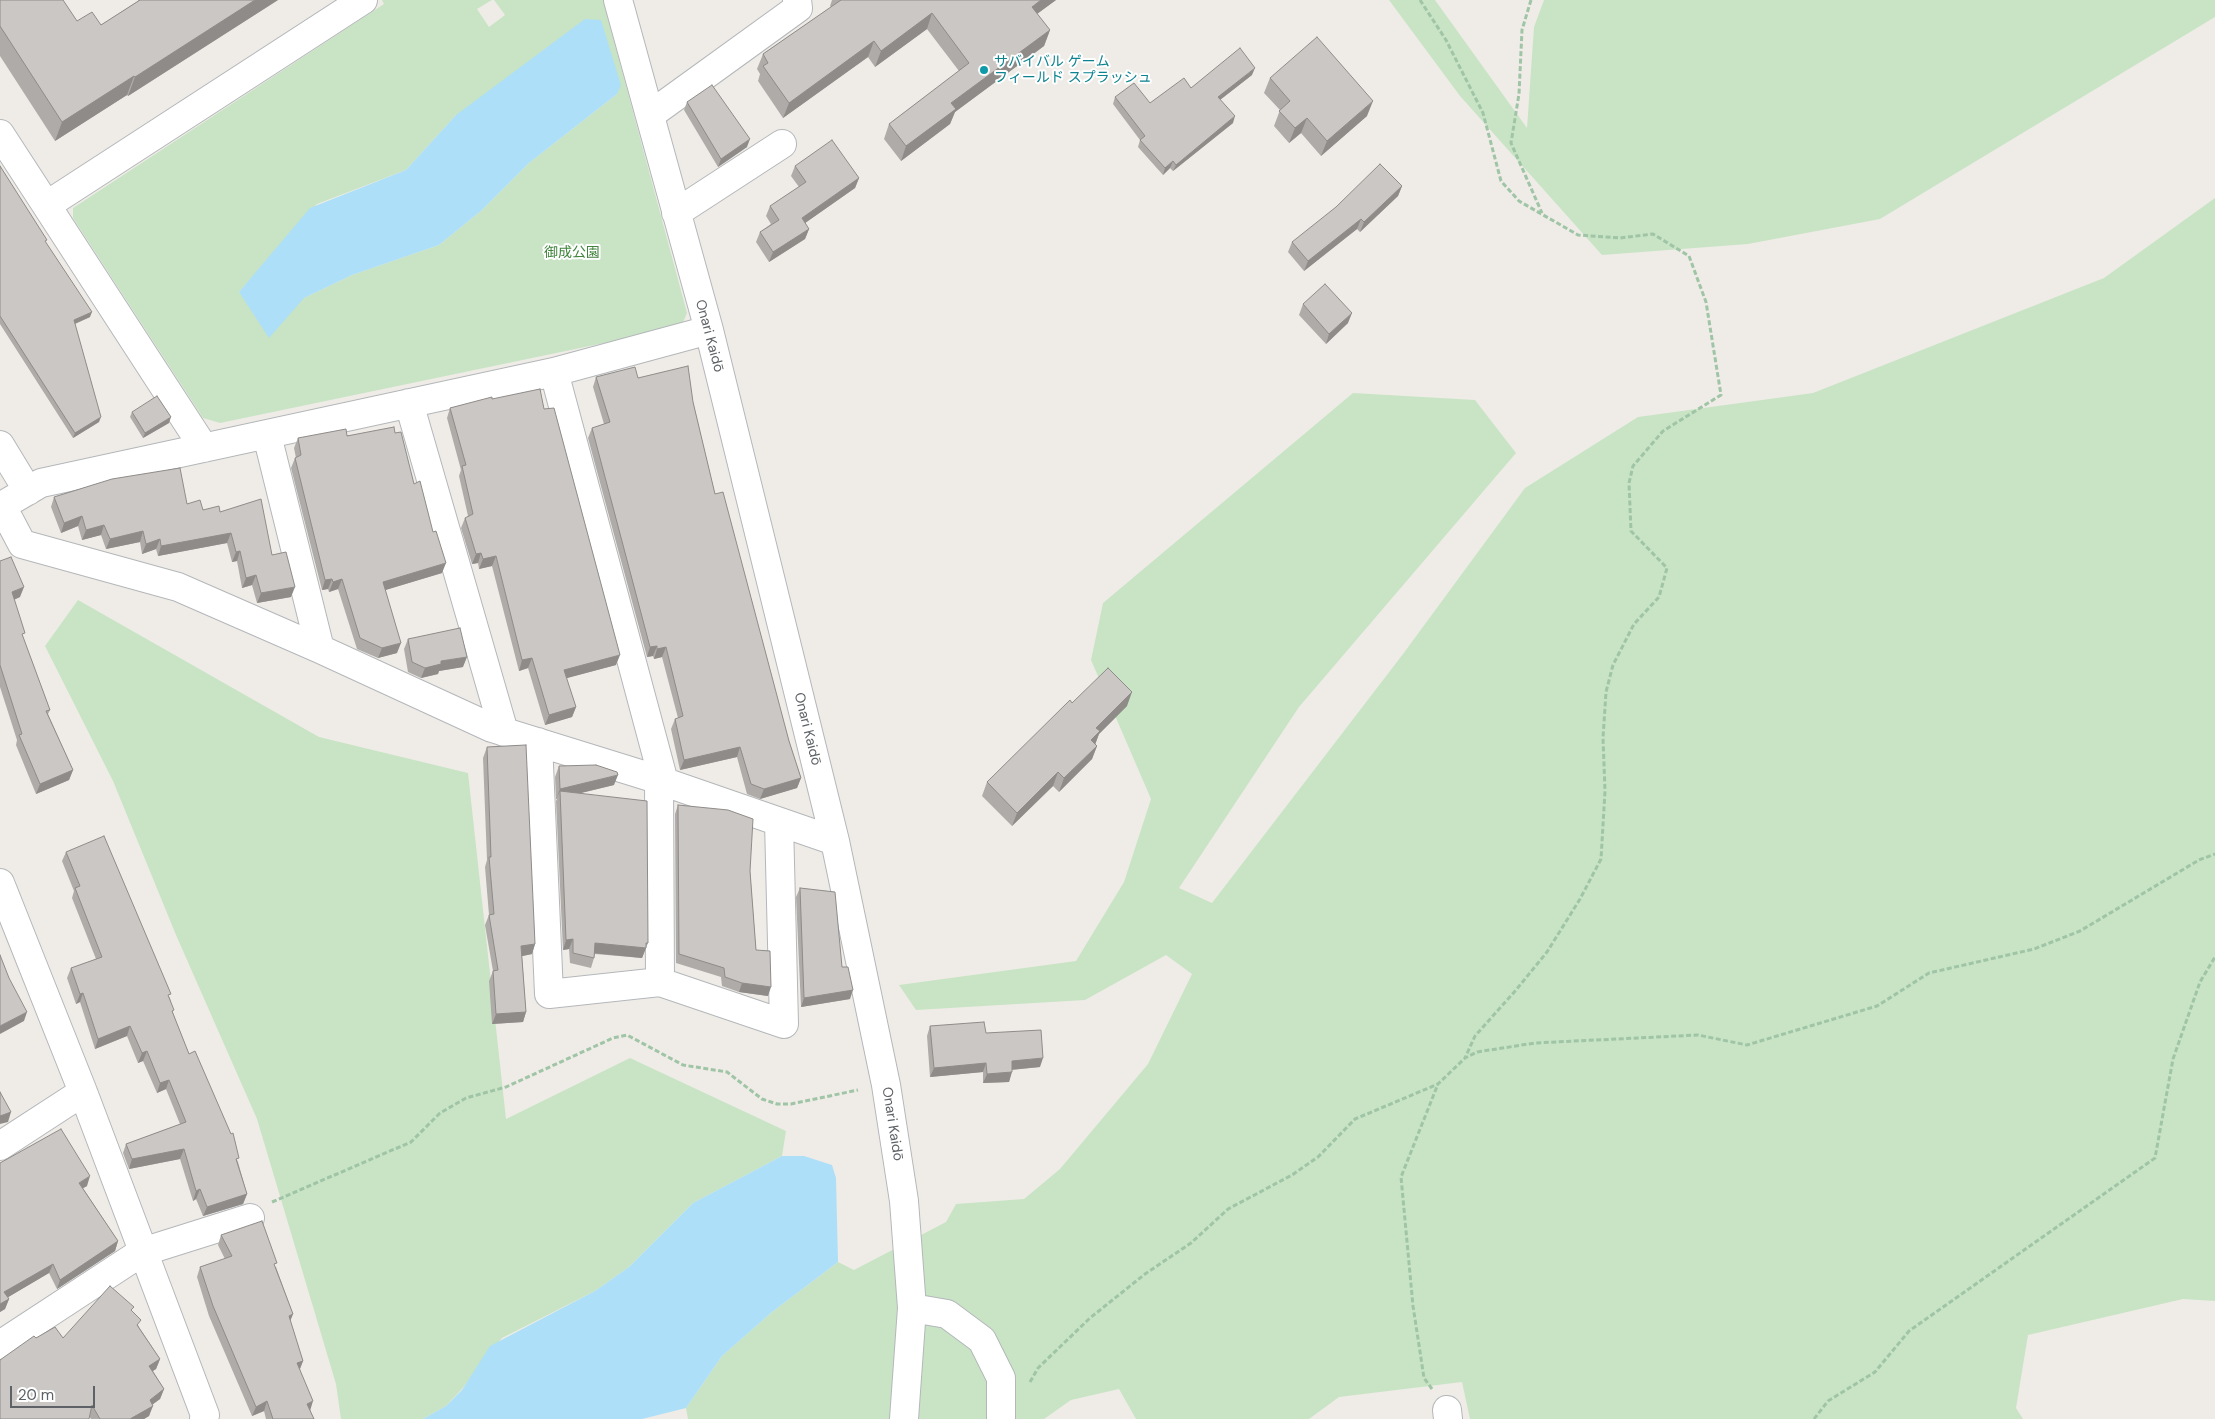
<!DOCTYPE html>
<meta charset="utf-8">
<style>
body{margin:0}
#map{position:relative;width:2215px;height:1419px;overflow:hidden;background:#efece7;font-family:"DM Sans",sans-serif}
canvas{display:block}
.scale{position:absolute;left:10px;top:1386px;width:85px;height:22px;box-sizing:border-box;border:2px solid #5e6266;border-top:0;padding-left:6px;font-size:15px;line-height:18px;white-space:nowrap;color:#5e6266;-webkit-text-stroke:4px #fff;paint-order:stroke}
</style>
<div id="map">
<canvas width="2215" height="1419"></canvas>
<div class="scale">20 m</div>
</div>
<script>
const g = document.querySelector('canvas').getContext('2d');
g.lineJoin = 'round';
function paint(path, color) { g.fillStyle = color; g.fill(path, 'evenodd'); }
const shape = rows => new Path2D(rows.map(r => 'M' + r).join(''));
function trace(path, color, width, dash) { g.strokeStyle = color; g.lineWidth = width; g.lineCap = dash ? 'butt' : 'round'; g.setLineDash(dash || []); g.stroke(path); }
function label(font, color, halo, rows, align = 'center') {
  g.font = font + ' "DM Sans","Noto Sans JP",sans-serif'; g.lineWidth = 4; g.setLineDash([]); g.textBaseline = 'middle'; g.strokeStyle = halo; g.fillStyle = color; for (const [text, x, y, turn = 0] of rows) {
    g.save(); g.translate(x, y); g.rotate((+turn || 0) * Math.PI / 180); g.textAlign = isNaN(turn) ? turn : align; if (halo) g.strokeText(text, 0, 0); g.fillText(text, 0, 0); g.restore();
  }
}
const green = shape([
 [382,0,492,0,477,9,489,27,505,15,494,0,603,0,687,313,681,327,220,423,203,418,73,218,73,208,384,4],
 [617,94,529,163,482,210,439,245,352,275,304,298,239,292,317,204,406,170,456,115],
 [1389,0,1435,0,1527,128,1534,27,1544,0,2215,0,2215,17,1880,219,1748,244,1602,255,1460,96],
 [2215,198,2215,1301,2183,1299,2028,1335,2016,1408,2023,1419,1470,1419,1462,1382,1339,1397,1309,1419,1136,1419,1119,1389,1071,1400,1044,1419,688,1419,686,1408,722,1356,772,1312,838,1262,854,1270,946,1222,956,1204,1024,1199,1060,1169,1148,1064,1192,974,1166,955,1085,1000,916,1010,899,985,1076,961,1124,882,1151,799,1091,660,1103,603,1353,393,1475,400,1516,453,1299,707,1179,888,1212,903,1403,654,1525,488,1638,417,1813,393,2104,278],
 [78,600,319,737,468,773,506,1119,630,1058,786,1131,782,1156,693,1203,629,1267,595,1291,502,1338,462,1389,446,1406,423,1419,341,1419,336,1384,257,1119,176,935,113,781,45,646]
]);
const water = shape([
 [585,19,601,20,621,85,617,94,529,163,482,210,439,245,352,275,304,298,269,338,239,292,310,208,406,170,456,115],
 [782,1156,804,1156,832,1165,836,1178,838,1262,772,1312,722,1356,686,1408,642,1419,423,1419,446,1406,462,1390,490,1346,595,1291,629,1267,693,1203]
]);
const path = shape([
 [1420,0,1446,40,1483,113,1501,181,1519,201,1578,235,1620,238,1653,234,1689,256,1706,302,1721,395,1663,431,1633,466,1629,483,1631,531,1667,568,1659,597,1634,624,1613,665,1606,692,1603,738,1605,791,1601,859,1580,899,1547,952,1516,990,1475,1036,1465,1058],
 [1531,0,1522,30,1519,94,1511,143,1542,213],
 [272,1202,411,1142,440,1113,466,1098,506,1087,613,1038,627,1035,683,1065,727,1072,762,1099,777,1104,791,1104,858,1090],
 [1030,1382,1038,1368,1090,1318,1145,1274,1191,1243,1228,1209,1292,1175,1318,1157,1355,1119,1438,1084,1465,1058,1477,1052,1535,1043,1698,1035,1747,1045,1877,1006,1929,973,2034,949,2080,931,2199,860,2215,854],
 [1432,1389,1424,1378,1413,1306,1401,1177,1438,1084],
 [1814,1419,1828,1401,1875,1372,1909,1331,2155,1158,2173,1059,2200,982,2215,957]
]);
const minor = shape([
 [618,0,709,330,835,841,886,1085,904,1201,912,1308,904,1419],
 [650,115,798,8,797,0],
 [0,134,204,448],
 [47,205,363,0],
 [676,213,782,144],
 [554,372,664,782],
 [409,403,504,732],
 [267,435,320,649],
 [0,445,28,491],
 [2,506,22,544,178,587,320,649,492,728,650,777,835,841],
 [0,507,41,483,554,372,709,330],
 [538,742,549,994,660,982,784,1024,779,822],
 [659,781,660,982],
 [0,883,83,1092,205,1415,204,1419],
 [0,1146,83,1092],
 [912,1308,947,1314,982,1340,1001,1378,1001,1419],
 [0,1345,142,1252,250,1218],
 [1447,1410,1448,1419]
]);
const wall = shape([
 [0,0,77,21,101,25,138,1,138,0,278,0,128,96,127,95,55,141,0,56],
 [832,0,1056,0,1037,14,1050,30,1044,46,955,112,950,124,901,161,884,139,889,124,959,71,927,29,875,67,868,57,783,118,758,81,760,74,757,69,763,54,831,7,830,6],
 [1252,75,1220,100,1233,123,1173,171,1170,168,1163,175,1138,147,1140,140,1113,104,1115,97,1150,103,1191,88],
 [1270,78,1367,116,1321,156,1301,133,1289,143,1274,126,1280,110,1264,93],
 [687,102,747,147,718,167,684,110],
 [0,166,90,317,75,324,99,422,73,438,0,324],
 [795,166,859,178,855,188,805,223,809,229,805,239,769,262,756,242,760,232,771,224,766,216,770,206,799,187,791,176],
 [1402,186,1398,196,1360,232,1357,229,1304,271,1288,252,1292,242],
 [1303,304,1348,323,1326,344,1299,315],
 [596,377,638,378,693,402,715,494,789,741,801,778,797,788,760,799,747,794,737,757,680,770,671,729,675,719,678,718,662,657,654,659,653,656,647,657,588,438,592,428,604,424,593,387],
 [492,399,544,409,616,665,566,678,576,707,572,717,545,725,528,668,519,671,492,566,479,569,478,563,472,564,461,528,465,518,468,516,459,476,461,470,447,418,450,408],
 [132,412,169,423,143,438,130,417],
 [395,433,414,484,442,573,385,590,397,653,378,658,357,649,338,589,329,592,328,589,322,590,291,468,295,458,296,458,294,448,298,438],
 [54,497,187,504,203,510,220,512,272,555,291,597,257,603,252,585,242,588,237,561,232,562,227,543,158,556,156,549,142,554,140,542,106,549,101,535,82,540,78,526,61,533,51,507],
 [0,561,20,597,14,600,23,638,50,710,48,714,73,770,69,780,36,794,16,745,17,740,0,687],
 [408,639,463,667,439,671,438,674,421,678,408,672,404,649],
 [1072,703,1127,706,1099,734,1095,744,1097,746,1092,759,1059,792,1053,786,1012,826,982,796,987,782],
 [487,747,535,944,532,954,522,956,526,1012,523,1022,492,1024,489,981,493,971,485,925,489,915,485,867,487,860,483,758],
 [559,766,614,785,581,793,648,943,642,958,595,954,594,958,591,968,570,963,569,949,563,950,556,801,557,799,556,799,555,777],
 [678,805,750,871,756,950,768,996,739,992,722,986,721,977,676,963,675,814],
 [66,852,170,998,173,1013,189,1054,238,1162,247,1194,243,1204,203,1216,196,1199,193,1201,180,1159,129,1169,123,1153,126,1144,180,1124,166,1089,157,1093,143,1061,138,1063,127,1036,95,1049,80,1002,76,1004,67,978,71,968,96,959,72,898,74,891,62,861],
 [800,888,842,967,850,999,801,1007,796,897],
 [930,1026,986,1033,1040,1067,1012,1070,1009,1082,983,1083,983,1072,930,1077,927,1036],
 [0,1163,87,1186,83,1188,118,1241,115,1251,57,1289,49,1273,8,1297,9,1299,5,1309,0,1312],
 [221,1235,276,1267,293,1314,290,1321,303,1361,300,1369,310,1410,314,1419,266,1419,264,1411,252,1416,209,1316,197,1277,200,1267,225,1259,218,1245],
 [132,1311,139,1327,160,1359,156,1369,153,1371,164,1389,160,1399,152,1405,149,1416,144,1419,91,1419,36,1338,63,1338]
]);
const shadedWall = shape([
 [255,0,278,0,128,96,135,77],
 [1041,0,1056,0,1026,22,1032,7],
 [932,13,927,29,875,67,881,51],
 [1050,30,1044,46,955,112,950,124,901,161,906,146,951,103],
 [874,41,868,57,783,118,789,103],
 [1255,68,1252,75,1216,103,1218,97],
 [134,76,127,95,55,141,62,122],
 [1373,101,1367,116,1321,156,1327,141],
 [1235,116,1233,123,1173,171,1176,165],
 [1307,118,1301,133,1289,143,1295,128],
 [750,139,747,147,718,167,721,159],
 [1173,161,1170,168,1163,175,1165,168],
 [859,178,855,188,798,228,802,218],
 [1402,186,1398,196,1360,232,1364,222],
 [1361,219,1357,229,1304,271,1308,261],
 [809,229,805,239,769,262,773,252],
 [92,312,90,317,72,325,74,320],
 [1352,313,1348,323,1326,344,1329,334],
 [101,417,99,422,73,438,75,433],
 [171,417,169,423,143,438,145,433],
 [82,516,78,526,61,533,64,523],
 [104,525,101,535,82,540,86,530],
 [143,531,140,542,106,549,110,539],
 [231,533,227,543,158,556,161,546],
 [160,539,156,549,142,554,146,544],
 [240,551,237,561,232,562,236,552],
 [481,553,478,563,472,564,476,554],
 [496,556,492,566,479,569,483,559],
 [446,563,442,573,379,592,383,582],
 [256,575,252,585,242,588,246,578],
 [332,579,328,589,322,590,325,580],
 [342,579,338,589,329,592,333,582],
 [24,587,20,597,8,602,12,592],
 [295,587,291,597,257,603,261,593],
 [401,643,397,653,378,658,382,648],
 [657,646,653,656,647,657,650,647],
 [666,647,662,657,654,659,657,649],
 [620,655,616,665,560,680,564,670],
 [467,657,463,667,439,671,438,674,421,678,425,668,441,661],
 [532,658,528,668,519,671,522,660],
 [1132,692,1127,706,1099,734,1095,745,1091,740,1096,728],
 [576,707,572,717,545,725,549,715],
 [1097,746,1092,759,1059,792,1064,778],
 [740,747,737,757,680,770,684,760],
 [73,770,69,780,36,794,40,784],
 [1058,772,1053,786,1012,826,1017,813],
 [618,775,614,785,560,798,560,791,556,799,560,789],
 [801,778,797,788,760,799,764,789],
 [573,939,569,949,563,950,566,940],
 [595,943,646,948,642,958,592,953],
 [535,944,532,954,518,957,521,946],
 [742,983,771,987,768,996,739,992],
 [853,990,850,999,801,1007,804,998],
 [83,993,80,1002,76,1004,80,994],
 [27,1012,24,1021,0,1034,0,1026],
 [526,1012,523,1022,492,1024,496,1014],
 [130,1026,127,1036,95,1049,98,1039],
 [147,1051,143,1061,138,1063,142,1053],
 [1043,1058,1040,1067,1008,1070,1012,1061],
 [986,1063,983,1072,930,1077,934,1068],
 [1012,1072,1009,1082,983,1083,987,1074],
 [169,1080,166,1089,157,1093,160,1083],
 [11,1112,8,1122,0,1124,0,1116],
 [184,1149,180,1159,129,1169,132,1159],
 [90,1176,87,1186,76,1192,79,1183],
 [200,1189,196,1199,193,1201,196,1191],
 [247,1194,243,1204,203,1216,207,1207],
 [118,1241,115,1251,57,1289,60,1280],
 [53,1264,49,1273,0,1302,4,1292],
 [9,1299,5,1309,0,1312,0,1304],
 [293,1314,289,1324,289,1316],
 [160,1359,156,1369,146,1375,149,1366],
 [303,1361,299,1371,297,1363],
 [164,1389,160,1399,146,1409,150,1400],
 [267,1401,264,1411,252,1416,256,1407],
 [313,1401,310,1411,307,1404],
 [153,1406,149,1416,144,1419,130,1419]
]);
const building = shape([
 [0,0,63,0,77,21,92,12,101,25,140,0,255,0,135,77,134,76,62,122,0,26,0,0],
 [841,0,1041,0,1032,7,1050,30,951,103,956,109,906,146,889,124,969,63,932,13,881,51,874,41,789,103,763,66,768,63,763,54,841,0],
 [1317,37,1373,101,1327,141,1307,118,1295,128,1279,111,1290,101,1270,78,1317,37],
 [1240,48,1255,68,1218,97,1235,116,1176,165,1173,161,1165,168,1140,140,1145,136,1115,97,1134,83,1150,103,1184,78,1191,88,1240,48],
 [712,85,750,139,721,159,687,102,712,85],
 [832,140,859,178,802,218,809,229,773,252,760,232,779,220,770,206,806,182,795,166,832,140],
 [1380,164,1402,186,1364,222,1361,219,1308,261,1292,242,1336,207,1380,164],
 [0,166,47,240,45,241,92,312,74,320,101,417,75,433,0,316,0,166],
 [1325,284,1352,313,1329,334,1303,304,1325,284],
 [688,366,693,402,715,494,723,492,789,741,801,778,764,789,751,784,740,747,684,760,675,719,683,716,666,647,657,649,657,646,650,647,592,428,610,422,596,377,635,367,638,378,688,366],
 [540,389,544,409,554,408,620,655,564,670,576,707,549,715,532,658,522,660,496,556,483,559,481,553,476,554,465,518,473,514,462,466,466,465,450,408,492,397,492,399,540,389],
 [157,396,171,417,145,433,132,412,157,396],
 [394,427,395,433,401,432,414,484,420,481,433,532,436,531,446,563,383,582,401,643,382,648,360,638,342,579,333,582,332,579,325,580,295,458,301,455,298,438,346,429,347,436,394,427],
 [180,468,187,504,200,500,203,510,219,506,220,512,261,499,272,555,286,552,295,587,261,593,256,575,246,578,240,551,236,552,231,533,161,546,160,539,146,544,143,531,110,539,104,525,86,530,82,516,64,523,54,497,112,479,180,468],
 [11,557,24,587,12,592,25,633,22,634,50,710,46,711,73,770,40,784,19,735,22,734,0,665,0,561,11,557],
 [460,628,467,657,441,661,441,664,425,668,412,662,408,639,460,628],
 [1108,668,1132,692,1096,728,1100,731,1091,740,1097,746,1064,778,1058,772,1017,813,987,782,1070,700,1072,703,1108,668],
 [526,745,535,944,521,946,526,1012,496,1014,493,971,498,970,489,915,494,914,489,857,491,857,487,747,526,745],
 [596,765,617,772,618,775,560,789,559,766,596,765],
 [560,791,647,801,648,943,646,943,646,948,595,943,594,958,573,953,573,939,566,940,560,791],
 [678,805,728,810,753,819,750,871,756,950,770,951,771,987,742,983,725,977,724,968,679,954,678,805],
 [104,836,171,994,168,995,174,1010,172,1011,189,1054,195,1051,231,1134,233,1133,239,1158,236,1159,247,1194,207,1207,200,1189,196,1191,184,1149,132,1159,126,1144,186,1122,169,1080,160,1083,147,1051,142,1053,130,1026,98,1039,83,993,80,994,71,968,102,957,75,888,80,886,66,852,104,836],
 [800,888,835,892,842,967,848,967,853,990,804,998,800,888],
 [0,955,9,978,27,1012,0,1026,0,955],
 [984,1022,986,1033,1041,1030,1043,1058,1012,1061,1012,1072,987,1074,986,1063,934,1068,930,1026,984,1022],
 [0,1092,11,1112,0,1116,0,1092],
 [61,1129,90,1176,79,1183,118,1241,60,1280,53,1264,4,1292,9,1299,0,1304,0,1163,61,1129],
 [262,1221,277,1263,274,1264,293,1314,289,1316,303,1361,297,1363,313,1401,307,1404,314,1419,273,1419,267,1401,256,1407,213,1306,200,1267,232,1256,221,1235,262,1221],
 [110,1286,134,1307,131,1310,141,1320,137,1325,160,1359,149,1366,164,1389,150,1400,153,1406,130,1419,100,1419,92,1405,89,1419,0,1419,0,1360,34,1336,36,1338,55,1327,63,1338,110,1286]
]);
const markers = [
 [984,70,5,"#0f9aa8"]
];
const cultureNames = [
 ["サバイバル ゲーム",994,62],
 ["フィールド スプラッシュ",994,78]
];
const parkNames = [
 ["御成公園",572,253]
];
const streetNames = [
 ["Onari Kaidō",709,336,75],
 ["Onari Kaidō",807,729,76],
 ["Onari Kaidō",892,1124,81]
];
paint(green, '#c8e4c5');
paint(water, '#addff8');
trace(minor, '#b4b7ba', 30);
trace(path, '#9fc5a6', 3, [5, 2.5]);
trace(minor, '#fff', 28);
paint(wall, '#afaba9');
paint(shadedWall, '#8e8b89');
paint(building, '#cbc7c4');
trace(building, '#8e8b89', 1);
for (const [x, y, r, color] of markers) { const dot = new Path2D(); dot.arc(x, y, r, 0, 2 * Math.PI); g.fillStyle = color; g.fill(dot); trace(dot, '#fff', 2); }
label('14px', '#0d838f', '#fff', cultureNames, 'left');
label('14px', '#41853d', '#fff', parkNames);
label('14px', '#5e6266', '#fff', streetNames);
</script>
